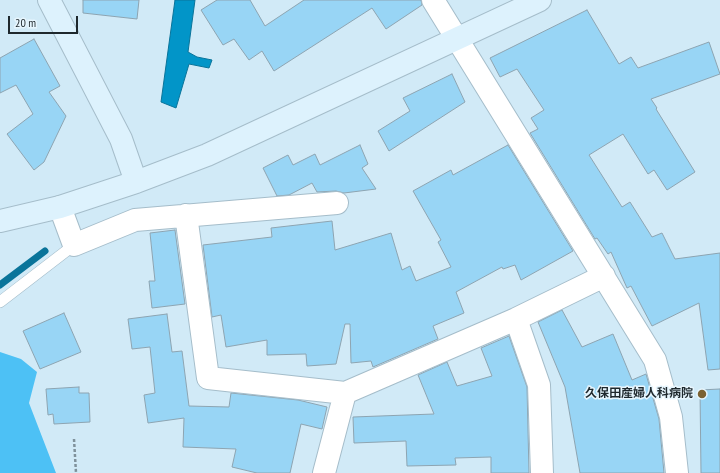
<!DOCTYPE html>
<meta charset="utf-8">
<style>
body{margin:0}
#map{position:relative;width:720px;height:473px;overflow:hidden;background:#d1eaf7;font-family:"PT Sans Narrow",sans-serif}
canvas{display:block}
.scale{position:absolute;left:8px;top:16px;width:70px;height:18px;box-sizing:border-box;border:2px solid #1e282d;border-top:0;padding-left:5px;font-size:12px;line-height:14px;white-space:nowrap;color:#1e282d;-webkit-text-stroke:3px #e7f6fe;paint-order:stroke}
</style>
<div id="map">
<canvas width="720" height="473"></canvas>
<div class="scale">20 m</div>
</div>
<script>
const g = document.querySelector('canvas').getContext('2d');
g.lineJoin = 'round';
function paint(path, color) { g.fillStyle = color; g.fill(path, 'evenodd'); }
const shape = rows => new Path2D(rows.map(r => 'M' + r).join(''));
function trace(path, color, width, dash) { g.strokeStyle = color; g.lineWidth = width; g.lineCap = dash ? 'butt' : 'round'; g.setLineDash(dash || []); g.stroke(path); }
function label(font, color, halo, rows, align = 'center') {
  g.font = font + ' "PT Sans Narrow","Noto Sans JP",sans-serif'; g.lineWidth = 3; g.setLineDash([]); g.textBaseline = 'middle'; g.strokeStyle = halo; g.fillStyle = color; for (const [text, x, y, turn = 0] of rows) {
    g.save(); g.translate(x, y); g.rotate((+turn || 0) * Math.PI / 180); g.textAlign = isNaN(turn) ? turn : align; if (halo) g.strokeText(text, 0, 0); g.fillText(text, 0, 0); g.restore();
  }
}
const forest = shape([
 [0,352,21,359,37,372,29,403,56,473,0,473]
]);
const water = shape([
 [175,0,195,0,188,52,197,57,212,60,209,68,189,64,176,108,161,102,175,0]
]);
const stream = shape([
 [0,285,45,251]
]);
const building = shape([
 [83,0,139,0,137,19,83,13,83,0],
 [217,0,250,0,265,26,304,0,421,0,422,5,386,29,372,8,274,71,262,51,249,60,234,39,223,45,201,10,217,0],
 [587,10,619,64,631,57,638,68,709,42,720,74,651,99,657,108,656,109,695,172,667,190,654,170,648,174,623,134,589,155,622,207,630,202,652,237,662,233,675,259,720,253,720,369,708,370,699,303,652,326,631,286,627,288,611,252,608,254,597,238,595,239,530,133,538,129,531,118,544,110,517,69,500,77,490,58,587,10],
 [34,39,60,86,49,92,66,116,44,162,34,170,7,134,33,114,16,85,0,93,0,58,34,39],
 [452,74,465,102,389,151,378,131,410,111,403,98,452,74],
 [360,145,368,164,362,168,376,189,344,193,336,191,317,192,312,183,289,195,277,196,263,168,288,155,293,165,315,154,320,165,360,145],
 [508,145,573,251,521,280,515,265,503,269,502,267,456,292,464,313,433,326,438,339,373,367,371,361,351,363,350,324,345,324,336,364,307,366,306,354,267,355,267,340,226,347,221,315,212,317,203,245,272,237,271,228,332,221,335,250,391,233,402,270,410,266,416,281,451,267,438,242,441,240,413,191,451,170,453,175,508,145],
 [175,230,185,304,152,308,149,281,155,281,150,233,175,230],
 [562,310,582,347,613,334,632,380,646,374,659,419,664,473,580,473,565,387,538,322,562,310],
 [64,313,81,352,40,369,23,331,64,313],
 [167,314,172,352,182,351,189,406,229,407,231,393,298,400,327,407,322,429,301,424,290,473,257,473,232,467,236,449,183,447,184,418,148,423,144,395,155,393,150,347,132,349,128,319,167,314],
 [509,336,527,387,529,473,491,473,491,457,455,458,456,465,407,466,406,441,354,443,353,417,434,414,418,375,447,362,457,386,492,376,481,348,509,336],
 [79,387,79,393,89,393,90,422,54,424,53,414,48,415,46,389,79,387],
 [720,389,720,473,701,473,700,390,720,389]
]);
const path = shape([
 [74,439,76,473]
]);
const lane = shape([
 [0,302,74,245]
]);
const street = shape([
 [433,0,655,360,671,417,677,473],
 [60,207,74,245,135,220,337,203],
 [186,215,208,378,345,393],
 [516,319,539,385,542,473],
 [324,473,345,393,516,319,604,276]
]);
const secondary = shape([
 [49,0,121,139,136,182],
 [0,221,60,207,136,182,207,155,540,0]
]);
const markers = [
 [702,394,5,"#7b6233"]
];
const poiNames = [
 ["久保田産婦人科病院",693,394]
];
paint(forest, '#4dc1f5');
paint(water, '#0295c8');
trace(water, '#0a749a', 1);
trace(stream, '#0a749a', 7);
paint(building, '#98d5f5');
trace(building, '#8da4b1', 1);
trace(lane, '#a5bdca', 12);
trace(street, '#a5bdca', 24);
trace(secondary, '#a5bdca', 24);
trace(path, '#7f919b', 2.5, [3, 2]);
trace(lane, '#fff', 11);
trace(street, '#fff', 22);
trace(secondary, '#ddf2fd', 22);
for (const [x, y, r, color] of markers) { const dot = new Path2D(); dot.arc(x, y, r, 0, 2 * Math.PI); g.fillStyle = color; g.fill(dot); trace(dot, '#e7f6fe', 1.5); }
label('bold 12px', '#1e282d', '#e7f6fe', poiNames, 'right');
</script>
